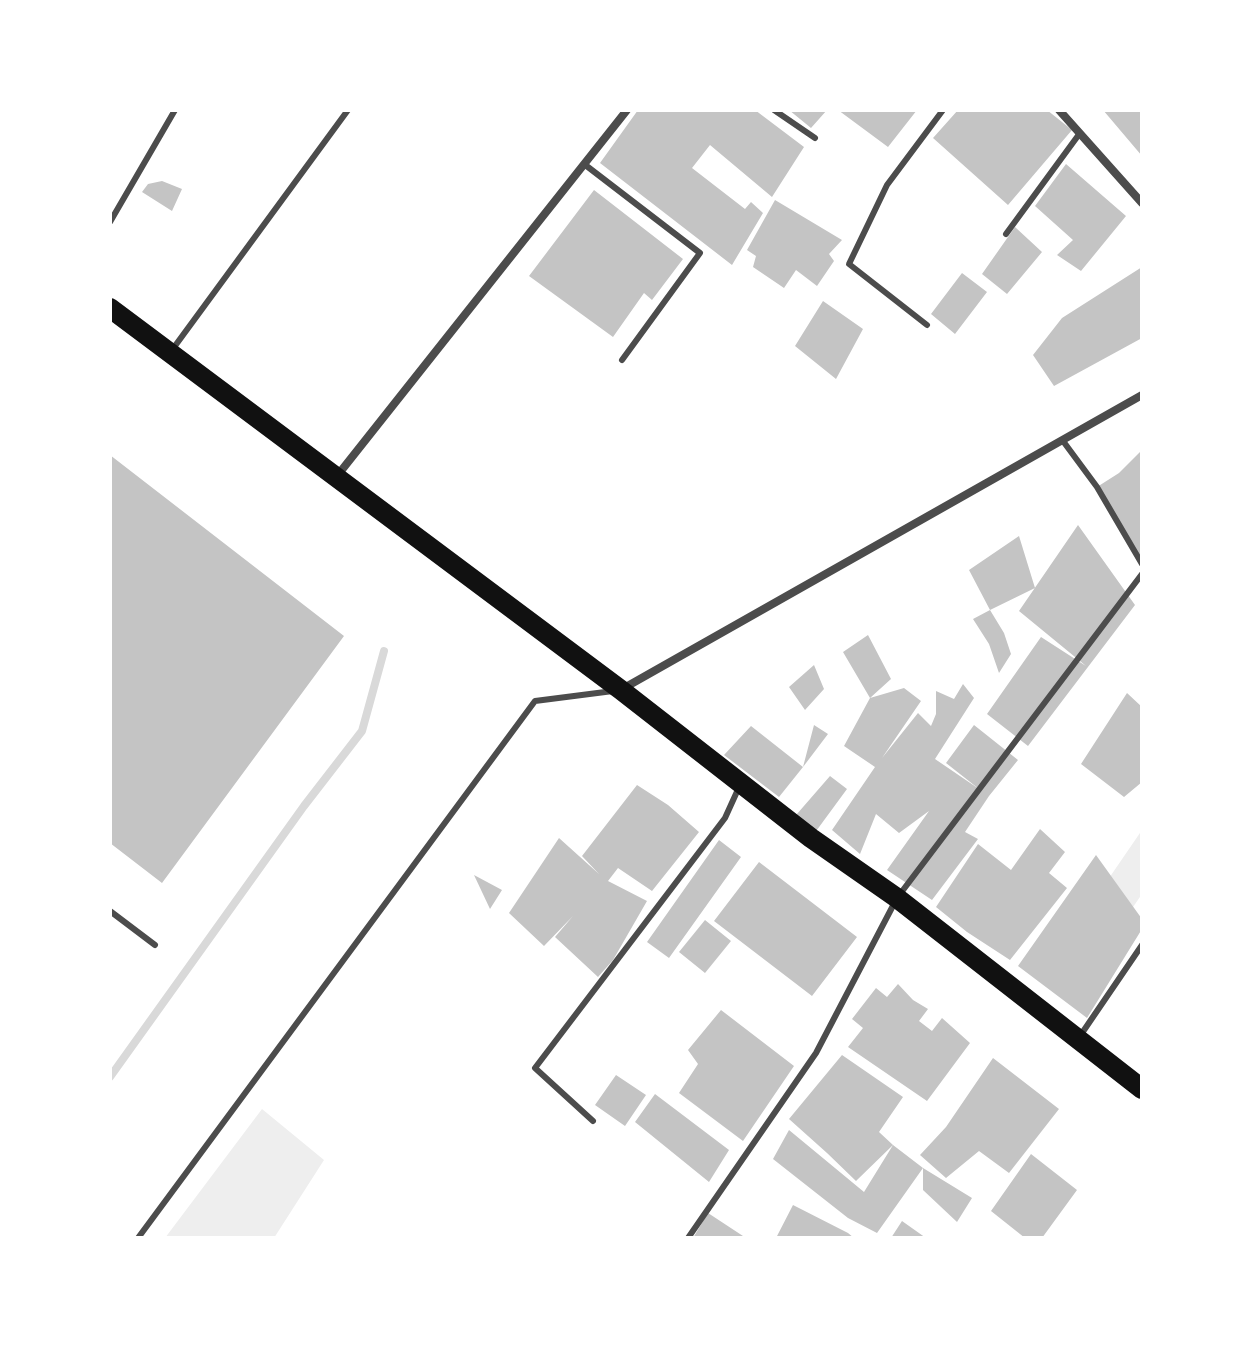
<!DOCTYPE html>
<style>
body{margin:0}
#map{position:relative;width:1252px;height:1348px;overflow:hidden;background:#fff;font-family:"PT Sans Narrow",sans-serif}
canvas{display:block}
.frame{position:absolute;inset:0;border:112px solid #fff;pointer-events:none}
</style>
<div id="map">
<canvas width="1252" height="1348"></canvas>
<div class="frame"></div>
</div>
<script>
const g = document.querySelector('canvas').getContext('2d');
g.lineJoin = 'round';
function paint(path, color) { g.fillStyle = color; g.fill(path, 'evenodd'); }
const shape = rows => new Path2D(rows.map(r => 'M' + r).join(''));
function trace(path, color, width, dash) { g.strokeStyle = color; g.lineWidth = width; g.lineCap = dash ? 'butt' : 'round'; g.setLineDash(dash || []); g.stroke(path); }
const green = shape([
 [1142,830,1142,894,1073,994,1044,973],
 [262,1109,324,1160,274,1238,165,1238]
]);
const stream = shape([
 [110,1077,304,806,362,731,384,651]
]);
const building = shape([
 [638,110,755,110,804,147,772,197,710,145,692,168,745,209,751,202,763,213,732,265,600,163],
 [789,110,827,110,811,128],
 [838,110,917,110,888,147],
 [958,110,1047,110,1072,130,1008,205,933,138],
 [1103,110,1139,110,1142,116,1142,156],
 [1066,164,1126,216,1081,271,1057,255,1073,240,1035,206],
 [162,181,182,189,172,211,142,192,148,184],
 [594,190,683,259,652,300,644,293,613,337,529,276],
 [775,200,842,240,829,254,834,261,817,286,796,270,784,288,753,267,756,256,747,250],
 [1015,227,1042,252,1007,294,982,274],
 [1142,267,1142,338,1054,386,1033,355,1062,318],
 [962,273,987,292,955,334,931,314],
 [823,301,863,329,836,379,795,346],
 [1142,450,1142,564,1097,487,1119,473],
 [110,455,344,636,162,883,110,843],
 [1078,525,1135,605,1028,746,987,714,1041,637,1086,666,1019,611],
 [1019,536,1035,588,990,610,969,570],
 [990,610,1004,633,1011,654,999,673,989,644,973,619],
 [868,635,891,679,870,698,904,688,921,701,882,758,918,713,931,726,936,714,936,691,954,699,963,684,974,698,935,759,979,789,946,763,974,725,1018,760,989,796,965,832,978,839,932,900,887,870,929,811,899,833,876,814,860,854,832,830,875,767,844,746,870,698,843,652],
 [814,665,824,689,805,710,789,687],
 [1127,693,1142,707,1142,782,1124,797,1081,764],
 [814,725,828,734,803,767],
 [751,726,803,767,779,797,724,755],
 [830,776,847,789,811,838,790,822],
 [637,785,668,805,699,832,652,891,618,868,608,881,647,901,613,960,598,977,555,937,573,916,544,946,509,913,559,838,599,874,582,856],
 [1040,829,1065,852,1049,873,1067,888,1010,960,967,932,936,907,978,844,1011,870],
 [719,840,741,857,669,958,647,942],
 [1096,855,1142,919,1142,929,1087,1018,1018,966],
 [759,862,857,937,812,996,714,921],
 [474,875,502,890,490,909],
 [705,920,731,941,705,973,679,952],
 [898,984,913,1000,928,1009,919,1021,932,1031,942,1018,970,1043,927,1101,848,1047,863,1028,852,1019,876,988,887,997],
 [721,1010,794,1066,743,1141,679,1093,698,1064,688,1050],
 [842,1055,903,1097,879,1132,893,1145,856,1181,827,1153,789,1119],
 [993,1058,1059,1109,1009,1173,979,1151,946,1178,920,1155,946,1127],
 [616,1075,646,1095,625,1126,595,1105],
 [655,1094,729,1150,709,1182,635,1122],
 [789,1130,864,1192,893,1145,923,1168,972,1198,957,1222,923,1190,923,1168,877,1233,848,1218,773,1159],
 [1031,1154,1077,1190,1042,1238,1025,1238,991,1211],
 [793,1205,848,1233,854,1238,776,1238],
 [708,1213,743,1236,742,1238,693,1238],
 [902,1221,926,1238,891,1238]
]);
const service = shape([
 [774,110,815,138],
 [584,164,700,253,622,360],
 [110,222,175,110],
 [1006,234,1080,133],
 [927,325,849,264,887,185,943,110],
 [172,350,348,110],
 [1063,441,1097,487,1142,564],
 [110,911,155,945],
 [1080,1036,1142,945],
 [593,1121,535,1068,725,818,740,785],
 [138,1238,535,701,613,691],
 [688,1238,816,1053,897,898,1142,574]
]);
const minor = shape([
 [1059,110,1142,203],
 [337,476,627,110],
 [624,688,1142,395]
]);
const primary = shape([
 [110,308,621,690,811,838,897,898,1142,1089]
]);
paint(green, '#eee');
trace(stream, '#d9d9d9', 8);
paint(building, '#c4c4c4');
trace(service, '#4c4c4c', 6);
trace(minor, '#4c4c4c', 8);
trace(primary, '#111', 20);
</script>
